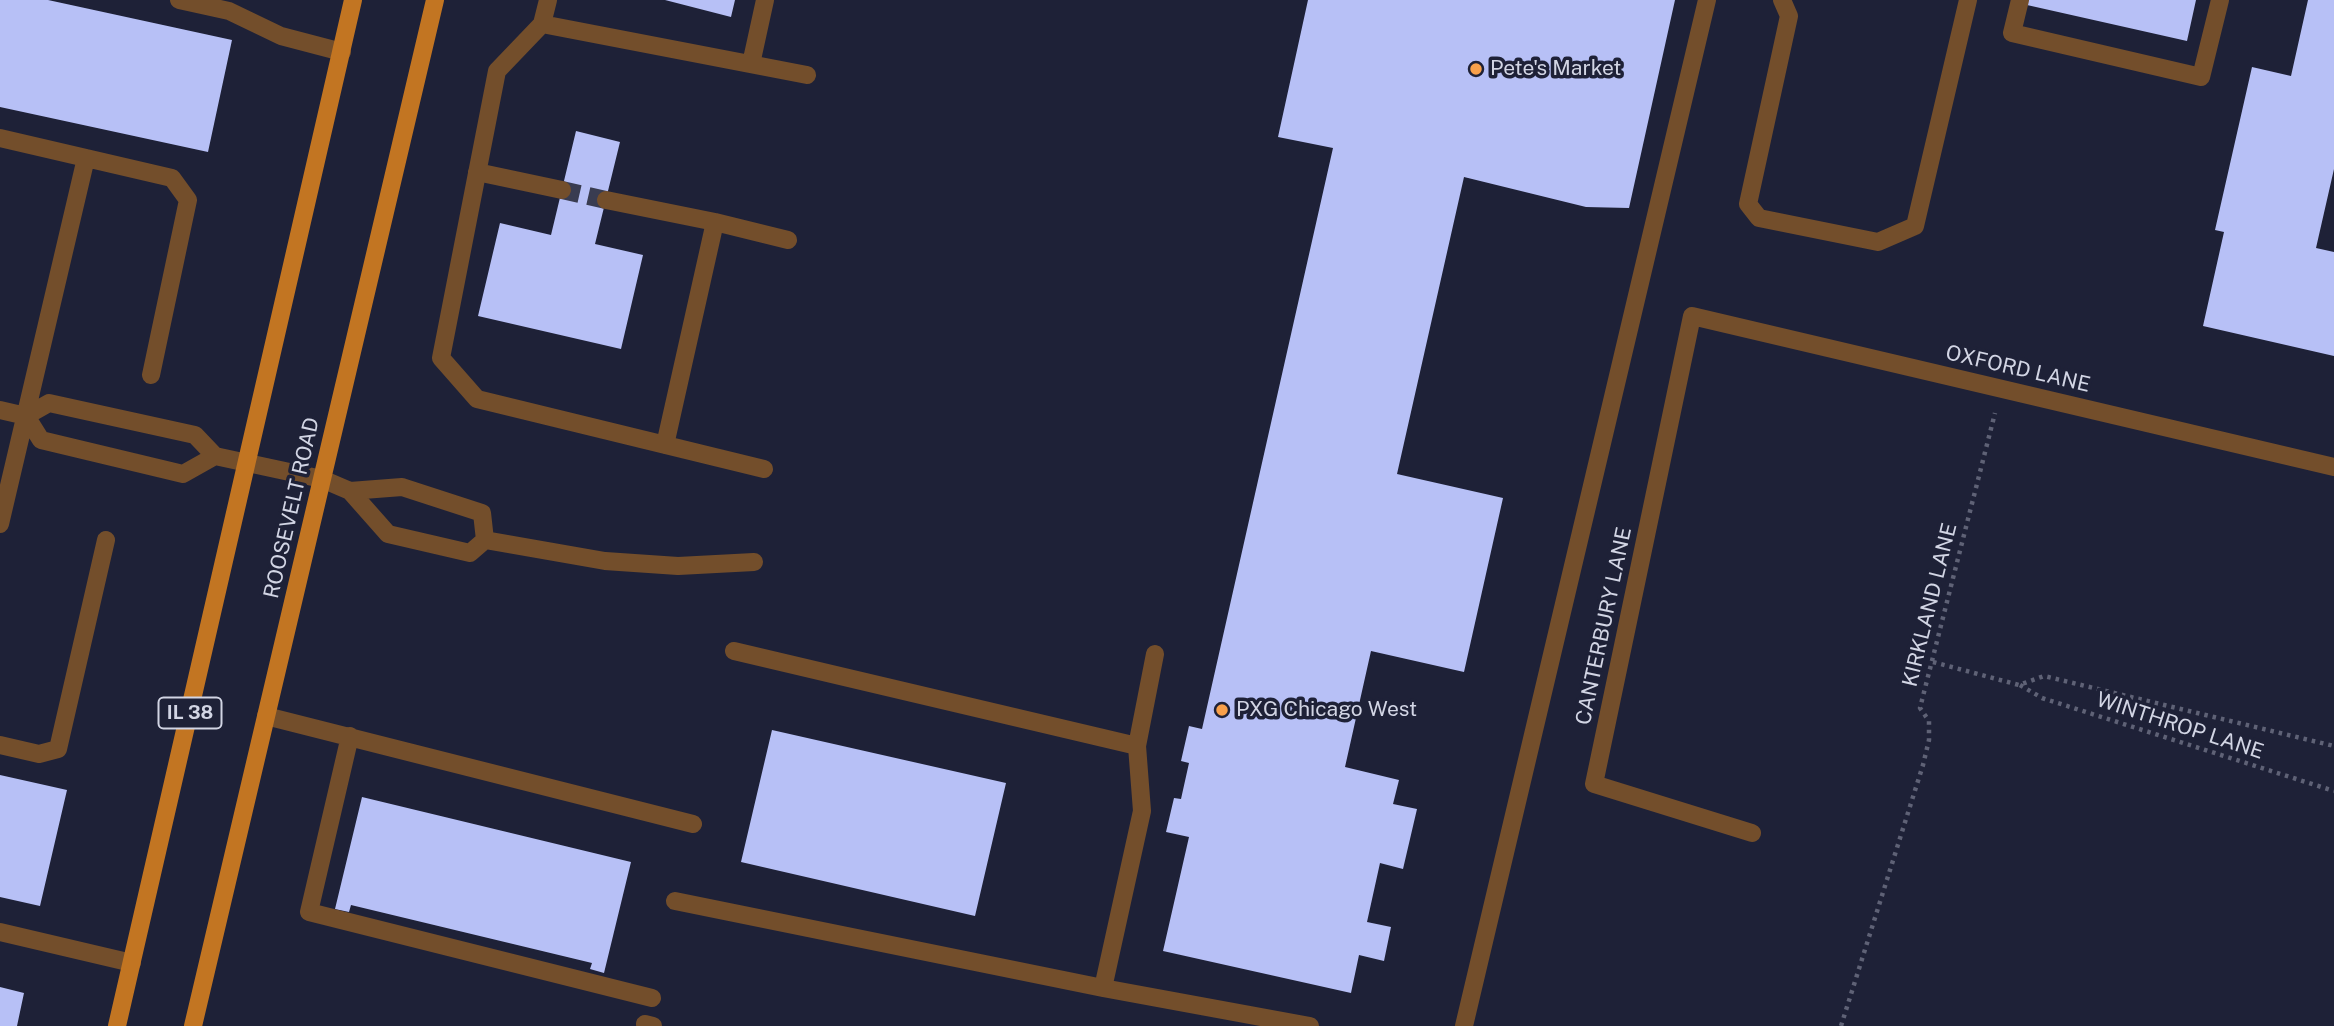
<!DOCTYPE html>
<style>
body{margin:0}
canvas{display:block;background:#1e2137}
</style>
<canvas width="2334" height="1026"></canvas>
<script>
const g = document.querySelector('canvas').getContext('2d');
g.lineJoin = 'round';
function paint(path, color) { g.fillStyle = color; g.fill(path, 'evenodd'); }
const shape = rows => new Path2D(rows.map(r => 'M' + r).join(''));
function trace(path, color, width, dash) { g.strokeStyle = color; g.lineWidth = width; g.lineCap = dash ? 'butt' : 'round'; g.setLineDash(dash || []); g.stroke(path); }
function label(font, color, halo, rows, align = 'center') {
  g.font = font + ' "Public Sans",sans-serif'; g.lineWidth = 7; g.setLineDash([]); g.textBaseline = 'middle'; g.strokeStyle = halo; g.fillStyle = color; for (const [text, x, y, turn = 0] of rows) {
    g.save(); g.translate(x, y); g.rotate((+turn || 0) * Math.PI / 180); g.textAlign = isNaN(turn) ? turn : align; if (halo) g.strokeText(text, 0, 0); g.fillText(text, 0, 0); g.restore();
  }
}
const building = shape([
 [0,0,48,0,232,40,208,152,0,107],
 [665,0,735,0,731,17],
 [1308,0,1675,0,1629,208,1586,207,1464,177,1397,474,1503,498,1464,672,1371,651,1345,767,1399,780,1393,804,1417,809,1403,869,1380,863,1367,922,1391,927,1384,961,1359,955,1351,993,1163,951,1189,837,1166,832,1174,798,1181,799,1189,763,1181,761,1189,726,1202,729,1333,148,1278,137],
 [2028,0,2196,0,2187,41,2027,5],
 [2308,0,2334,0,2334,169,2316,248,2334,252,2334,356,2203,326,2224,232,2215,230,2252,67,2291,76],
 [576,131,620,142,595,244,643,255,621,349,478,316,500,223,551,235],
 [772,730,1006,783,975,916,741,862],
 [0,775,67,790,40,906,0,897],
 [362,797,631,862,604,973,590,969,592,963,351,905,349,912,335,909],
 [0,987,24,993,17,1026,0,1026]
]);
const minorTunnel = shape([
 [562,190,606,200]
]);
const path = shape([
 [1933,662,2019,685,2044,676,2334,746],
 [2020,685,2042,698,2334,791],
 [1841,1026,1923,765,1929,740,1929,721,1920,708,1995,413]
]);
const minor = shape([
 [179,0,229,11,281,36,342,52],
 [548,0,542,24,497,71,441,358,477,399,764,469],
 [1782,0,1789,16,1748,204,1759,218,1878,242,1915,226,1968,0],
 [2020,0,2012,33,2201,77,2220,0],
 [542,24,807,75],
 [751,64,765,0],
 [0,138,172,178,188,200,151,375],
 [477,172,562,190],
 [606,200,715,222],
 [0,410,26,416,49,403,195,435,215,456,322,479,350,491],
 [26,416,41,440,183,474,215,456],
 [665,445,715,222,788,240],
 [402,487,482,513,485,540,470,553,388,534,350,491,402,487],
 [0,524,86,158],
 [485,540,605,561,678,566,754,562],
 [734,651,1137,746,1155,654],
 [266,716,693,824],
 [350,736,309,912,652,998],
 [0,745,39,754,58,749,106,540],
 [1752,833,1594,784,1692,316,2334,467],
 [675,901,1103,988,1310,1026],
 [0,932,132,963],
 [1103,988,1142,811,1137,746],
 [645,1024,653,1026],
 [1464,1026,1707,0]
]);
const major = shape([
 [117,1026,353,0],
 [193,1026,435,0]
]);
const markers = [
 [1476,69,7,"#f8a04b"],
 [1222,710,7,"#f8a04b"]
];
const shields = [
 [190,713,63]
];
const shieldNames = [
 ["IL 38",190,713]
];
const poiNames = [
 ["Pete's Market",1490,69],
 ["PXG Chicago West",1236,710]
];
const streetNames = [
 ["OXFORD LANE",2018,369,13],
 ["ROOSEVELT ROAD",292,508,-77],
 ["KIRKLAND LANE",1930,605,-76],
 ["CANTERBURY LANE",1604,626,-78],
 ["WINTHROP LANE",2180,726,18]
];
paint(building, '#b7c0f6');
trace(minorTunnel, '#393c51', 18, [18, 9]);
trace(path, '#5f6276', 4.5, [3.5, 5]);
trace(minor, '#734e2b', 18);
trace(major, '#c27522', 18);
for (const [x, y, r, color] of markers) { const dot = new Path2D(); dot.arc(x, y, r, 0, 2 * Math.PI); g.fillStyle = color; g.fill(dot); trace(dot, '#1e2137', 2.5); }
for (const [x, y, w] of shields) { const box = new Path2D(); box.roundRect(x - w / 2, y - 15.5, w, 31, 5); g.fillStyle = '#1e2137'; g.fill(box); trace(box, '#d2d5e4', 2); }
label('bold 19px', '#d2d5e4', null, shieldNames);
label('21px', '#d2d5e4', '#1e2137', poiNames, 'left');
label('21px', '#d2d5e4', '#1e2137', streetNames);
</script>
